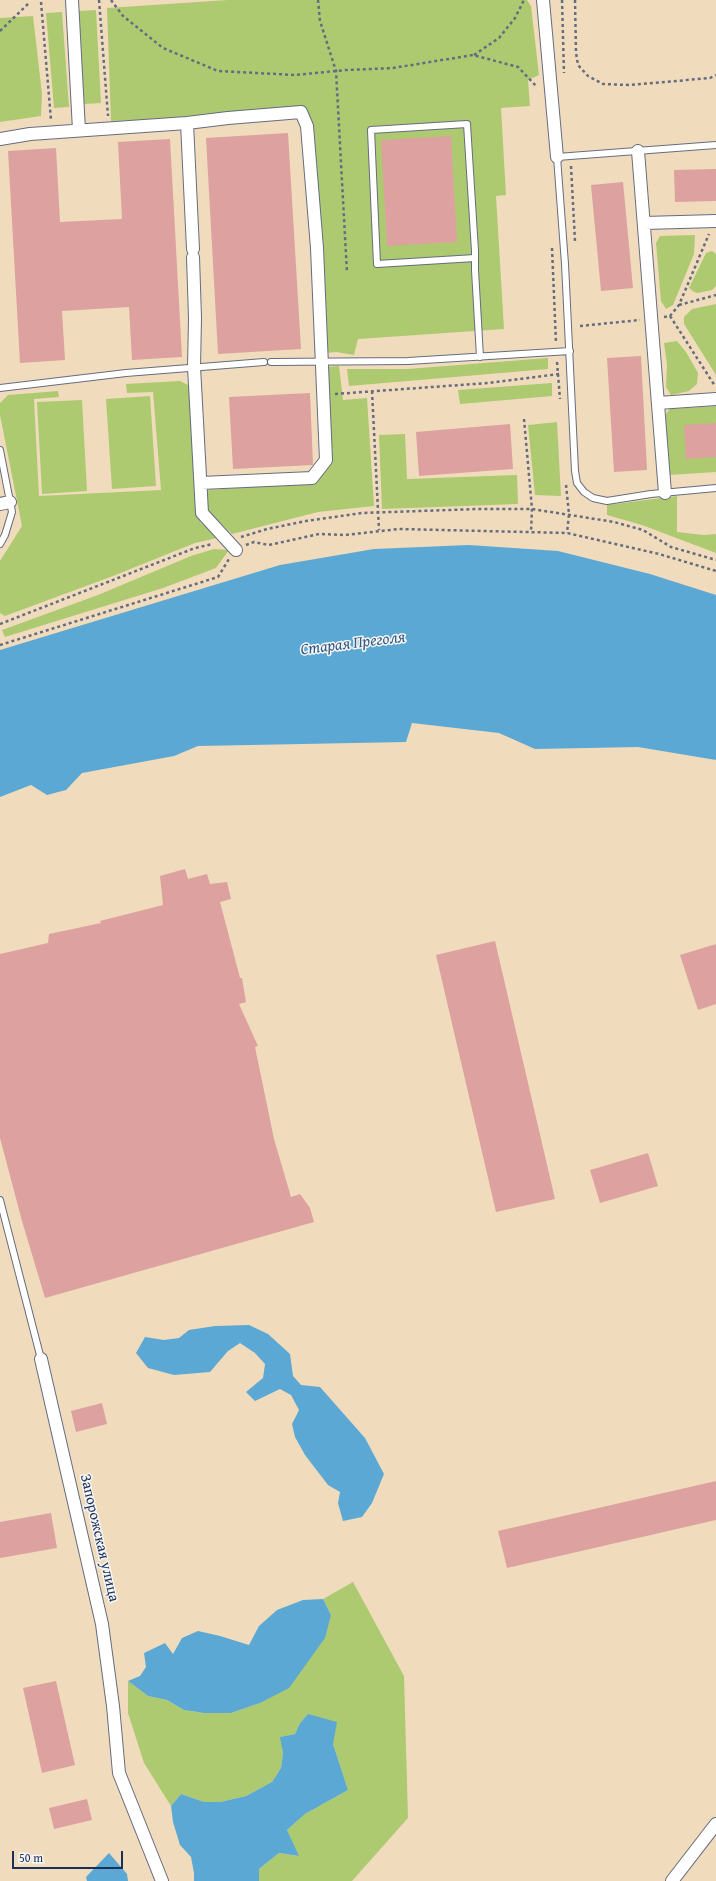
<!DOCTYPE html>
<meta charset="utf-8">
<style>
body{margin:0}
#map{position:relative;width:716px;height:1881px;overflow:hidden;background:#f0dcbc;font-family:"Gentium Book Plus",serif}
canvas{display:block}
.scale{position:absolute;left:12px;top:1851px;width:111px;height:18px;box-sizing:border-box;border:2px solid #1b2f5e;border-top:0;padding-left:5px;font-size:12px;line-height:14px;white-space:nowrap;color:#1b2f5e;-webkit-text-stroke:3px #f6f6f2;paint-order:stroke}
</style>
<div id="map">
<canvas width="716" height="1881"></canvas>
<div class="scale">50 m</div>
</div>
<script>
const g = document.querySelector('canvas').getContext('2d');
g.lineJoin = 'round';
function paint(path, color) { g.fillStyle = color; g.fill(path, 'evenodd'); }
const shape = rows => new Path2D(rows.map(r => 'M' + r).join(''));
function trace(path, color, width, dash) { g.strokeStyle = color; g.lineWidth = width; g.lineCap = dash ? 'butt' : 'round'; g.setLineDash(dash || []); g.stroke(path); }
function label(font, color, halo, rows, align = 'center') {
  g.font = font + ' "Gentium Book Plus",serif'; g.lineWidth = 3; g.setLineDash([]); g.textBaseline = 'middle'; g.strokeStyle = halo; g.fillStyle = color; for (const [text, x, y, turn = 0] of rows) {
    g.save(); g.translate(x, y); g.rotate((+turn || 0) * Math.PI / 180); g.textAlign = isNaN(turn) ? turn : align; if (halo) g.strokeText(text, 0, 0); g.fillText(text, 0, 0); g.restore();
  }
}
const green = shape([
 [228,0,527,0,531,6,539,75,528,80,530,106,501,108,506,195,496,196,504,329,358,339,354,355,336,352,325,353,322,244,310,116,302,107,201,118,111,121,107,8],
 [96,10,101,103,84,104,78,11],
 [62,12,69,107,54,108,46,13],
 [33,16,42,94,41,116,0,122,0,18],
 [695,235,694,254,673,305,666,309,661,301,656,243,660,236],
 [712,251,716,254,716,286,712,290,698,293,694,292,689,288,706,253],
 [716,304,716,375,684,324,684,317,692,309],
 [677,341,686,352,698,373,697,384,689,391,671,395,666,387,667,365,664,343],
 [548,358,548,369,349,386,347,369,407,369],
 [339,366,343,400,367,398,374,506,318,512,232,534,207,510,206,494,209,490,315,482,330,464,325,367],
 [180,381,190,386,196,513,201,523,210,530,217,538,195,543,113,576,5,616,0,613,0,561,22,526,0,415,0,403,8,395,58,391,59,397,34,399,39,496,161,490,153,392,127,393,126,384],
 [552,383,552,396,460,404,458,390],
 [150,396,156,486,112,489,106,399],
 [82,400,87,491,42,494,37,402],
 [716,406,716,472,669,475,665,415,670,409],
 [557,422,561,496,535,495,528,425],
 [405,434,407,479,517,475,518,504,382,509,379,435],
 [677,496,677,532,704,535,716,534,716,553,642,525,607,515,607,505],
 [214,549,229,550,216,568,163,588,5,637,2,630,98,595,191,556],
 [353,1582,404,1676,408,1818,352,1881,259,1881,259,1869,279,1853,298,1856,287,1830,305,1814,348,1790,333,1744,323,1719,308,1714,300,1723,295,1734,281,1737,283,1753,281,1768,272,1782,246,1796,220,1802,204,1802,181,1794,171,1806,144,1763,128,1713,128,1681,148,1696,167,1700,184,1710,204,1713,231,1713,260,1703,331,1615,323,1599]
]);
const water = shape([
 [469,545,558,551,650,574,716,595,716,760,638,747,535,749,499,733,412,723,406,742,198,746,174,756,82,773,66,790,47,795,31,785,0,797,0,650,280,565,374,549],
 [249,1325,268,1334,290,1354,293,1376,301,1385,320,1387,365,1438,384,1474,372,1503,362,1517,343,1521,338,1503,340,1492,328,1485,305,1455,295,1437,292,1424,299,1410,291,1395,280,1389,255,1401,246,1392,263,1378,265,1364,255,1353,240,1343,228,1351,210,1372,174,1375,148,1368,136,1353,145,1337,164,1340,179,1338,189,1330,215,1326],
 [323,1599,331,1615,325,1638,289,1688,260,1703,231,1713,204,1713,184,1710,167,1700,148,1696,128,1681,140,1676,146,1667,144,1653,165,1643,173,1654,182,1638,198,1631,220,1636,249,1645,259,1626,277,1610,303,1600],
 [308,1714,337,1722,333,1744,348,1790,305,1814,287,1830,299,1856,279,1853,259,1869,259,1881,194,1881,194,1873,191,1857,180,1845,173,1822,171,1806,181,1794,204,1802,220,1802,246,1796,272,1782,281,1768,283,1753,280,1737,295,1734,300,1723],
 [109,1853,127,1874,128,1881,87,1881,86,1877]
]);
const building = shape([
 [288,133,301,349,218,354,206,138],
 [451,136,457,242,387,246,381,140],
 [170,139,182,357,132,360,129,307,62,311,65,360,20,363,8,151,56,148,60,222,122,219,118,142],
 [716,169,716,201,675,202,674,170],
 [623,182,633,288,601,291,591,185],
 [641,356,647,470,614,472,607,358],
 [310,393,313,465,233,469,229,397],
 [716,423,716,457,686,459,684,425],
 [510,424,513,469,419,476,416,432],
 [185,869,188,879,207,874,210,884,227,882,231,899,220,902,240,978,242,978,246,1002,239,1004,258,1046,255,1047,274,1139,291,1197,300,1194,310,1208,314,1222,45,1298,22,1221,0,1138,0,954,48,943,49,934,101,923,100,921,163,905,160,876],
 [495,941,555,1199,496,1212,436,955],
 [716,944,716,1004,698,1010,680,955],
 [648,1153,658,1186,600,1203,590,1170],
 [102,1403,107,1424,76,1432,71,1411],
 [716,1481,716,1520,507,1568,498,1531],
 [51,1513,57,1548,0,1558,0,1522],
 [56,1681,75,1765,42,1773,23,1688],
 [87,1799,92,1820,54,1829,49,1808]
]);
const path = shape([
 [99,0,108,116],
 [111,0,123,16,163,48,218,71,295,75,346,70,393,68,473,55,518,67,537,87],
 [318,0,320,21,336,71,347,273],
 [562,0,564,73],
 [575,0,576,53,578,65,588,76,603,84,630,85,710,78,716,75],
 [41,2,51,120],
 [0,31,29,3],
 [474,55,499,38,515,18,524,0],
 [571,166,575,241],
 [552,248,556,343],
 [679,305,716,295],
 [670,316,715,386],
 [664,317,670,316,679,305,709,234],
 [580,326,640,320],
 [557,362,560,399],
 [372,391,379,530],
 [335,394,488,383,559,374],
 [524,419,532,509,531,532],
 [566,485,569,514,567,533],
 [241,537,267,529,306,521,362,513,478,509,532,509,614,522,643,530,671,547,716,560],
 [246,545,254,542,269,545,319,534,345,535,399,529,567,533,659,554,716,571],
 [0,624,195,548,213,544],
 [0,645,218,577,229,559]
]);
const lane = shape([
 [716,145,557,157,565,264,575,471,577,483,584,492,593,498,607,501,651,494,716,488],
 [475,258,377,264,371,130,467,124,475,251,475,270,480,357],
 [271,362,408,361,570,351],
 [0,388,126,373,264,362],
 [0,450,12,512,5,535,0,544],
 [0,1200,41,1359]
]);
const street = shape([
 [72,0,79,130],
 [543,0,557,157],
 [0,139,30,134,187,123],
 [638,151,665,493],
 [644,223,716,221],
 [193,249,187,123,228,118,301,112,307,126,317,248,326,460,312,478,201,483],
 [193,257,195,318,194,367,202,513,236,550],
 [658,403,716,399],
 [0,504,10,502],
 [41,1359,102,1624,113,1706,119,1773,162,1881],
 [672,1881,716,1824]
]);
const streetNames = [
 ["Запорожская улица",99,1538,77]
];
const waterNames = [
 ["Старая Преголя",353,644,-7]
];
paint(green, '#adca71');
paint(water, '#5ba8d4');
paint(building, '#dda19f');
trace(lane, '#666c7f', 8);
trace(street, '#666c7f', 14);
trace(path, '#666c7f', 2.5, [3, 3]);
trace(lane, '#fff', 6);
trace(street, '#fff', 12);
label('15px', '#1b2f5e', '#f6f6f2', streetNames);
label('italic 16px', '#315987', '#f6f6f2', waterNames);
</script>
